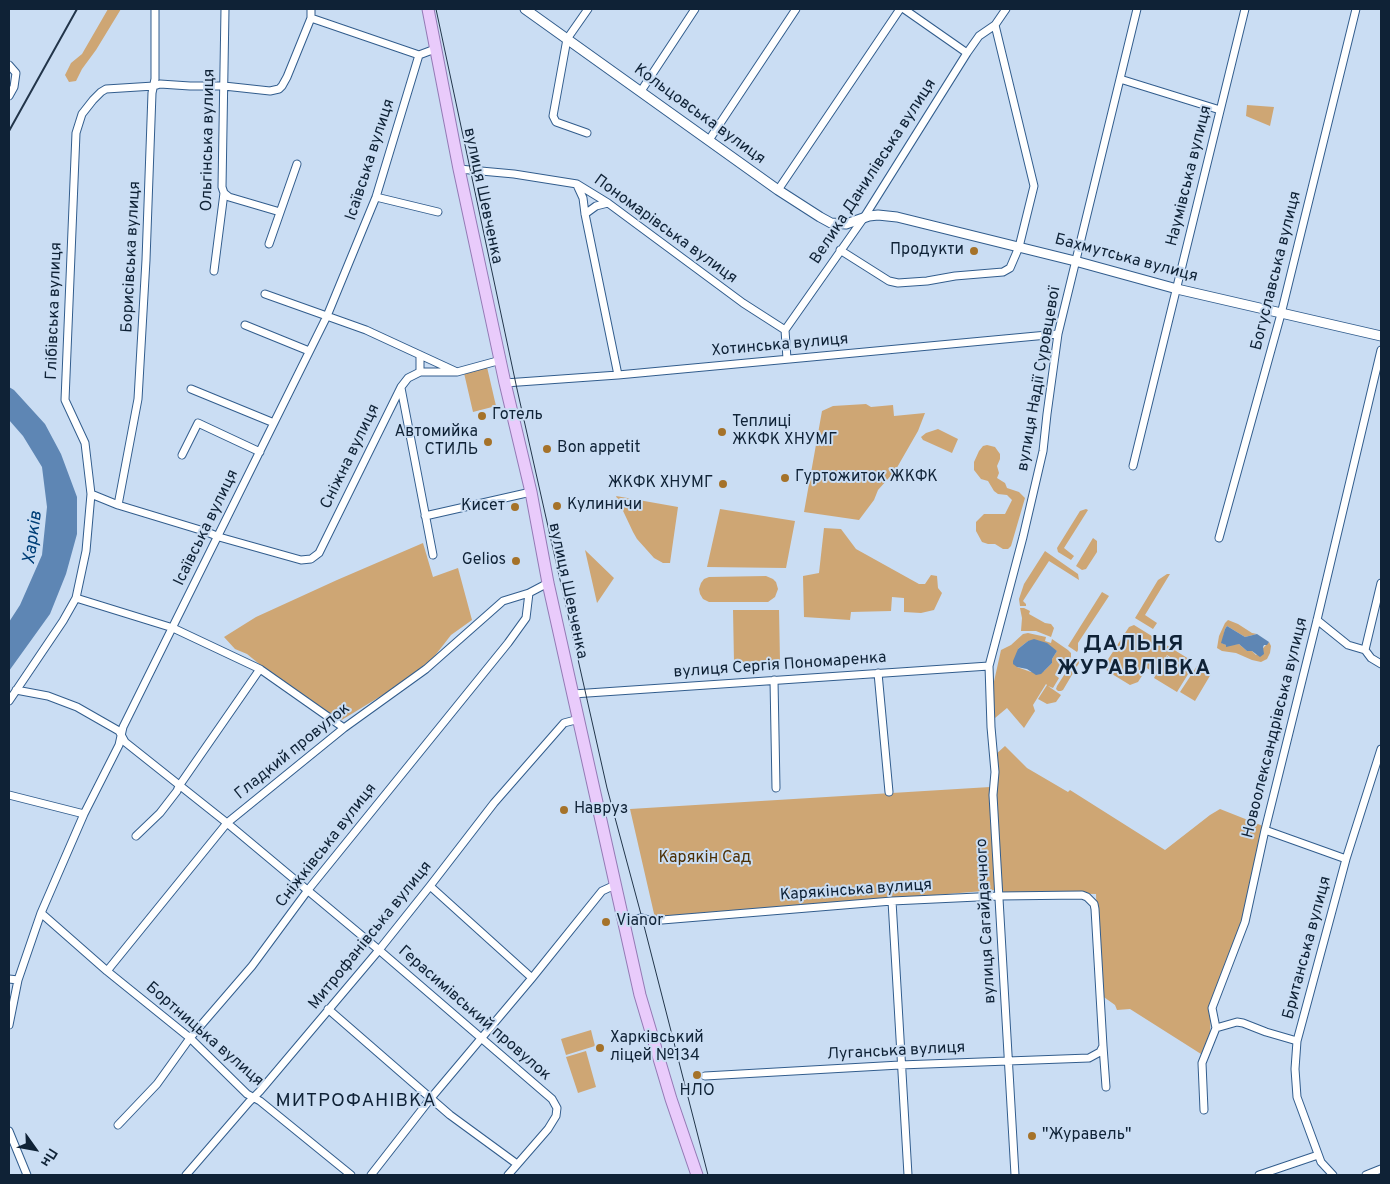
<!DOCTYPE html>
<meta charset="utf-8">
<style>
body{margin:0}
#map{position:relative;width:1390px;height:1184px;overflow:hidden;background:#caddf3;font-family:Overpass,sans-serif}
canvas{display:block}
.frame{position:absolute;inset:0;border:10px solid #0f2236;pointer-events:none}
.north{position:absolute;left:10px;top:1124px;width:50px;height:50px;-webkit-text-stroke:4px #caddf3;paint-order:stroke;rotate:122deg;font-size:14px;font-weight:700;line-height:20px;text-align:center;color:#0f2236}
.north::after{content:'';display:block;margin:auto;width:18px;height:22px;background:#0f2236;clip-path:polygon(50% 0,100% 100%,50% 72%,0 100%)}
</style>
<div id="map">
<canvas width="1390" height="1184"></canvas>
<div class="frame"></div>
<div class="north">Пн</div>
</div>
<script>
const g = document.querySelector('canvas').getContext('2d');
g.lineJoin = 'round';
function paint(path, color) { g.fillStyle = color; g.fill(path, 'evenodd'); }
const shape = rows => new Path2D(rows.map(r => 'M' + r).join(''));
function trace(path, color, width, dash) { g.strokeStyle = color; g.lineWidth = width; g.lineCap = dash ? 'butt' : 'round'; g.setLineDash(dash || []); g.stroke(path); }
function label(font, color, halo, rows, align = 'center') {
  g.font = font + ' Overpass,sans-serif'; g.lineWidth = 4; g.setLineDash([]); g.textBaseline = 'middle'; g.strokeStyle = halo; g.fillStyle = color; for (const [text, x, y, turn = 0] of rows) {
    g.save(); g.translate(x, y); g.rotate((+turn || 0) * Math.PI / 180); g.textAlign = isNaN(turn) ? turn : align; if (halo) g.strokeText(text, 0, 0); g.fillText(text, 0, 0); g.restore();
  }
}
const green = shape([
 [108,9,121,9,96,50,82,69,76,81,69,82,65,75,71,63,82,54],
 [1247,105,1274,107,1270,126,1246,116],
 [487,367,496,406,473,412,464,373],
 [866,404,871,407,893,405,894,416,925,413,918,431,895,471,878,490,874,500,859,520,804,512,822,411,833,406],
 [938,429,958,439,952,453,923,440,921,437,926,433],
 [987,445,995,447,1000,454,1000,459,997,466,999,473,997,478,1005,483,1007,488,1019,492,1025,498,1011,546,1008,549,1003,549,995,544,988,544,982,542,976,531,976,522,984,514,1005,514,1012,500,1007,495,998,494,994,491,988,481,981,479,974,470,974,462,979,451,983,446],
 [616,496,678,507,670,563,663,563,654,558,637,539,633,532],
 [720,509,795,521,786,568,707,567],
 [1086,509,1088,510,1064,548,1074,556,1071,560,1058,552,1057,548,1080,511],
 [824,528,841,529,856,549,919,584,925,584,931,575,937,576,938,588,942,593,934,610,921,613,904,612,904,598,892,597,891,611,851,612,850,620,804,617,803,576,819,573],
 [1093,538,1097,541,1097,552,1086,569,1082,570,1076,566],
 [423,543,433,577,458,568,472,620,451,635,430,662,399,685,340,721,284,684,247,654,235,649,224,637,256,617,337,580],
 [585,550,614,578,597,603],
 [1045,551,1078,574,1079,580,1049,561,1023,601,1026,604,1026,606,1020,606,1019,599,1024,584],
 [1167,574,1170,574,1145,615,1157,623,1153,629,1135,618,1158,580],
 [766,576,773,579,776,582,778,589,775,597,768,602,709,602,703,599,700,594,699,589,701,583,704,579,709,577],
 [1102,592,1109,596,1078,643,1078,650,1077,652,1068,646],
 [1020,608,1024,608,1030,611,1029,614,1045,623,1051,624,1054,628,1051,637,1036,631,1021,631,1022,618],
 [733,610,779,610,780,661,734,662],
 [1228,620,1238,624,1252,633,1257,634,1245,637,1227,626,1225,629,1222,643,1226,645,1239,644,1247,651,1252,651,1256,655,1269,642,1271,646,1270,653,1267,659,1261,662,1252,660,1236,653,1222,651,1217,648,1219,636,1225,623],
 [1134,625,1189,659,1185,666,1167,655,1155,674,1147,668,1138,682,1130,685,1107,671,1105,664,1129,627],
 [1028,633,1046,637,1045,641,1051,643,1052,639,1068,650,1071,653,1071,657,1066,667,1061,665,1055,675,1059,678,1053,688,1048,686,1061,695,1056,702,1047,704,1038,699,1047,685,1046,684,1033,705,1035,711,1024,728,1007,708,995,718,993,686,1001,650,1011,645,1023,634],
 [1028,641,1057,651,1052,659,1052,663,1044,671,1031,672,1017,667,1018,649],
 [1167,656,1190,671,1177,692,1154,678],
 [1075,658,1078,659,1079,663,1063,690,1061,691,1058,691,1056,689,1057,686],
 [1197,666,1211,674,1195,701,1180,692],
 [1005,746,1027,768,1068,792,1070,790,1165,850,1210,815,1220,809,1263,826,1243,921,1211,1007,1210,1036,1201,1054,1130,1009,1117,1010,1115,1005,1101,995,1099,979,1096,894,1002,892,996,818,997,765,995,755],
 [990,787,996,890,655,918,630,809],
 [591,1030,595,1046,566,1055,561,1039],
 [586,1051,596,1087,578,1093,566,1057]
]);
const water = shape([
 [9,387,14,390,45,424,61,454,77,497,77,534,66,574,50,614,9,671,9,622,20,605,42,555,47,507,42,467,23,436,9,420],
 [1227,626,1245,637,1257,634,1269,642,1267,645,1264,645,1263,647,1264,654,1260,657,1252,651,1247,651,1239,644,1226,647,1226,645,1221,643,1225,629],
 [1034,639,1047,643,1057,651,1052,659,1052,663,1041,674,1036,675,1027,669,1017,667,1013,664,1013,661,1018,649,1028,641]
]);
const minor = shape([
 [311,9,311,18,287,77,282,86,279,89,270,91,224,86,190,86,160,84,154,86,106,89,101,92,93,100,82,114,76,133,65,400,85,443,91,494,118,505,207,532,219,537,301,560,311,559,319,553,401,387,408,378,420,372,457,372],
 [904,9,967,53],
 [311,18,419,55],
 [9,65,16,73,14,87,9,96],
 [1120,79,1220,110],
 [641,91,695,9],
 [587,133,556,122,553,116,567,39,588,9],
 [709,140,796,9],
 [459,169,514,174,577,184,608,203,743,303,785,330],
 [577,185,583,198,585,214,618,375],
 [778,190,900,9],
 [224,193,229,197,280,212],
 [376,197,438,212],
 [585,214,596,206,608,203],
 [269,244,297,164],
 [840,250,889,281,898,283,927,281,955,276,1003,272,1010,268,1019,247,1034,186,995,25],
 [214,271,224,193,222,187,225,9],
 [265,294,366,330,457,372,501,360],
 [245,325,309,351],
 [420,355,420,372],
 [787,359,785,330,863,219,967,53,979,36,995,25,1006,9],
 [505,383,618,375,1058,334],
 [401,388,433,555],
 [191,389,274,423],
 [182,455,198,423,260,452],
 [1133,466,1245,9],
 [118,505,138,399,146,260,152,93,155,79,155,9],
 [425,516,531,492],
 [1219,538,1281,314,1356,9],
 [76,598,173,628,260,669,344,728],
 [1317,620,1348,645,1365,650,1371,658,1381,664],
 [1365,650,1381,583],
 [878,673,889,792],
 [774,680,776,788],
 [16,690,48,696,77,707,119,731,125,742,227,823,379,950,552,1099,557,1108,556,1116,548,1129,508,1175],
 [573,694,989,666],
 [9,701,63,621,76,598,86,551,91,494],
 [9,795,84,814],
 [1265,830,1346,859],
 [136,836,160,813,177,791,179,786,260,669],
 [430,886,532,978],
 [892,901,908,1175],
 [41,913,107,971,190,1038,247,1094,260,1101,351,1175],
 [623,921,642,918,649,920,662,920,892,901,999,896,1082,895,1087,897,1094,904,1095,909,1103,1046,1100,1052,1089,1058,900,1065,705,1076],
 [107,971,227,823,344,728,426,669,503,601,529,593],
 [9,979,18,980],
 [328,1009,450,1115,517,1164],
 [9,1025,18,980,41,913,84,814,119,745,123,727,327,316,376,197,419,55,435,49],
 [1216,1028,1237,1022,1243,1023,1266,1032,1297,1041],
 [1103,1046,1106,1087],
 [1204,1110,1202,1063,1216,1028,1212,1008,1245,922,1265,830,1317,620,1381,350],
 [118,1125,157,1084,190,1038,252,966,308,890,508,643,526,618,529,593,548,583],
 [9,1131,27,1175],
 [186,1175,249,1102,260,1091,379,950,430,886,494,803,564,723,579,719],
 [371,1175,431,1098,532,978,602,891,615,885],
 [1015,1175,993,795,995,772,991,727,989,666,1023,537,1043,451,1047,414,1058,334,1137,9],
 [1259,1175,1318,1155],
 [1333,1175,1321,1162,1297,1097,1295,1069,1297,1041,1346,859,1381,749],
 [1366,1175,1381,1169]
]);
const tertiary = shape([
 [525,9,778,190,820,217,831,223,846,224,869,216,878,215,897,217,1075,261,1177,289,1381,336]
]);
const primary = shape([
 [428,9,459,169,505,383,531,492,548,583,640,995,671,1099,697,1175]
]);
const tram = shape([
 [436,9,517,389,607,788,642,918,708,1175]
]);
const rail = shape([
 [9,131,77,9]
]);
const markers = [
 [974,251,5,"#a57229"],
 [482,416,5,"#a57229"],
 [722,432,5,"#a57229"],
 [488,442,5,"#a57229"],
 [547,449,5,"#a57229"],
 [785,478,5,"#a57229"],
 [723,484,5,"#a57229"],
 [557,506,5,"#a57229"],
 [515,507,5,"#a57229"],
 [516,561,5,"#a57229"],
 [564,810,5,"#a57229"],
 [606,922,5,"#a57229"],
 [600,1048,5,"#a57229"],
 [697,1075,5,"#a57229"],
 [1032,1136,5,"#a57229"]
];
const streetNames = [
 ["Кольцовська вулиця",699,115,36],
 ["Ольгінська вулиця",209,140,-89],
 ["Ісаївська вулиця",371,160,-72],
 ["Велика Данилівська вулиця",874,172,-57],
 ["Наумівська вулиця",1190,176,-76],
 ["вулиця Шевченка",482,196,78],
 ["Пономарівська вулиця",665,230,36],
 ["Борисівська вулиця",132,257,-87],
 ["Бахмутська вулиця",1126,259,15],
 ["Богуславська вулиця",1277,271,-76],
 ["Глібівська вулиця",55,311,-88],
 ["Хотинська вулиця",780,346,-5],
 ["вулиця Надії Суровцевої",1040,379,-80],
 ["Сніжна вулиця",351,457,-64],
 ["Ісаївська вулиця",207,528,-64],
 ["вулиця Шевченка",567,591,78],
 ["вулиця Сергія Пономаренка",780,666,-4],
 ["Новоолександрівська вулиця",1276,728,-76],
 ["Гладкий провулок",293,752,-39],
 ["Сніжківська вулиця",327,846,-52],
 ["Карякінська вулиця",856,891,-4],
 ["вулиця Сагайдачного",987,921,-93],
 ["Митрофанівська вулиця",371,936,-51],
 ["Британська вулиця",1308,948,-75],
 ["Герасимівський провулок",474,1014,41],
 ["Бортницька вулиця",204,1035,41],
 ["Луганська вулиця",896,1052,-3]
];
const poiNames = [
 ["Продукти",964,251,"right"],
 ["Готель",492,416],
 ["Теплиці",732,423],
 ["ЖКФК ХНУМГ",732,441],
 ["Автомийка",478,433,"right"],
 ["СТИЛЬ",478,451,"right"],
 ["Bon appetit",557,449],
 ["Гуртожиток ЖКФК",795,478],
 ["ЖКФК ХНУМГ",713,484,"right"],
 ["Кулиничи",567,506],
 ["Кисет",505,507,"right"],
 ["Gelios",506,561,"right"],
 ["Навруз",574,810],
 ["Vianor",616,922],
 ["Харківський",610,1039],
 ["ліцей №134",610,1057],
 ["НЛО",697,1092,"center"],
 ["\"Журавель\"",1042,1136]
];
const parkNames = [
 ["Карякін Сад",705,859]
];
const waterNames = [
 ["Харків",34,538,-82]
];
const quarterNames = [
 ["МИТРОФАНІВКА",356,1102]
];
const districtNames = [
 ["ДАЛЬНЯ",1134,646],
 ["ЖУРАВЛІВКА",1134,670]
];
paint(green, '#cea674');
paint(water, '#5e86b4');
trace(minor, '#325d8d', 9);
trace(tertiary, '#325d8d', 11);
trace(primary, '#947ab5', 13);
trace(minor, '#fff', 7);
trace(tertiary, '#fff', 9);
trace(primary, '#e9cbfb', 11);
trace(tram, '#22354a', 1);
trace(rail, '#22354a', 2);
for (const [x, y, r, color] of markers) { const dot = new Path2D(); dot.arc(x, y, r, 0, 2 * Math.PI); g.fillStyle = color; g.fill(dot); trace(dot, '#caddf3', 2); }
label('16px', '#0f2236', '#caddf3', streetNames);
label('16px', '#0f2236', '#caddf3', poiNames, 'left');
label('16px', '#4c3005', '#caddf3', parkNames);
label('italic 18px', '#003f78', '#caddf3', waterNames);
g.letterSpacing = '1px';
label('19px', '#0f2236', '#caddf3', quarterNames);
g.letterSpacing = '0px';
g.letterSpacing = '1px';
label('bold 21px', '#0f2236', '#caddf3', districtNames);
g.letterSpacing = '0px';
</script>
